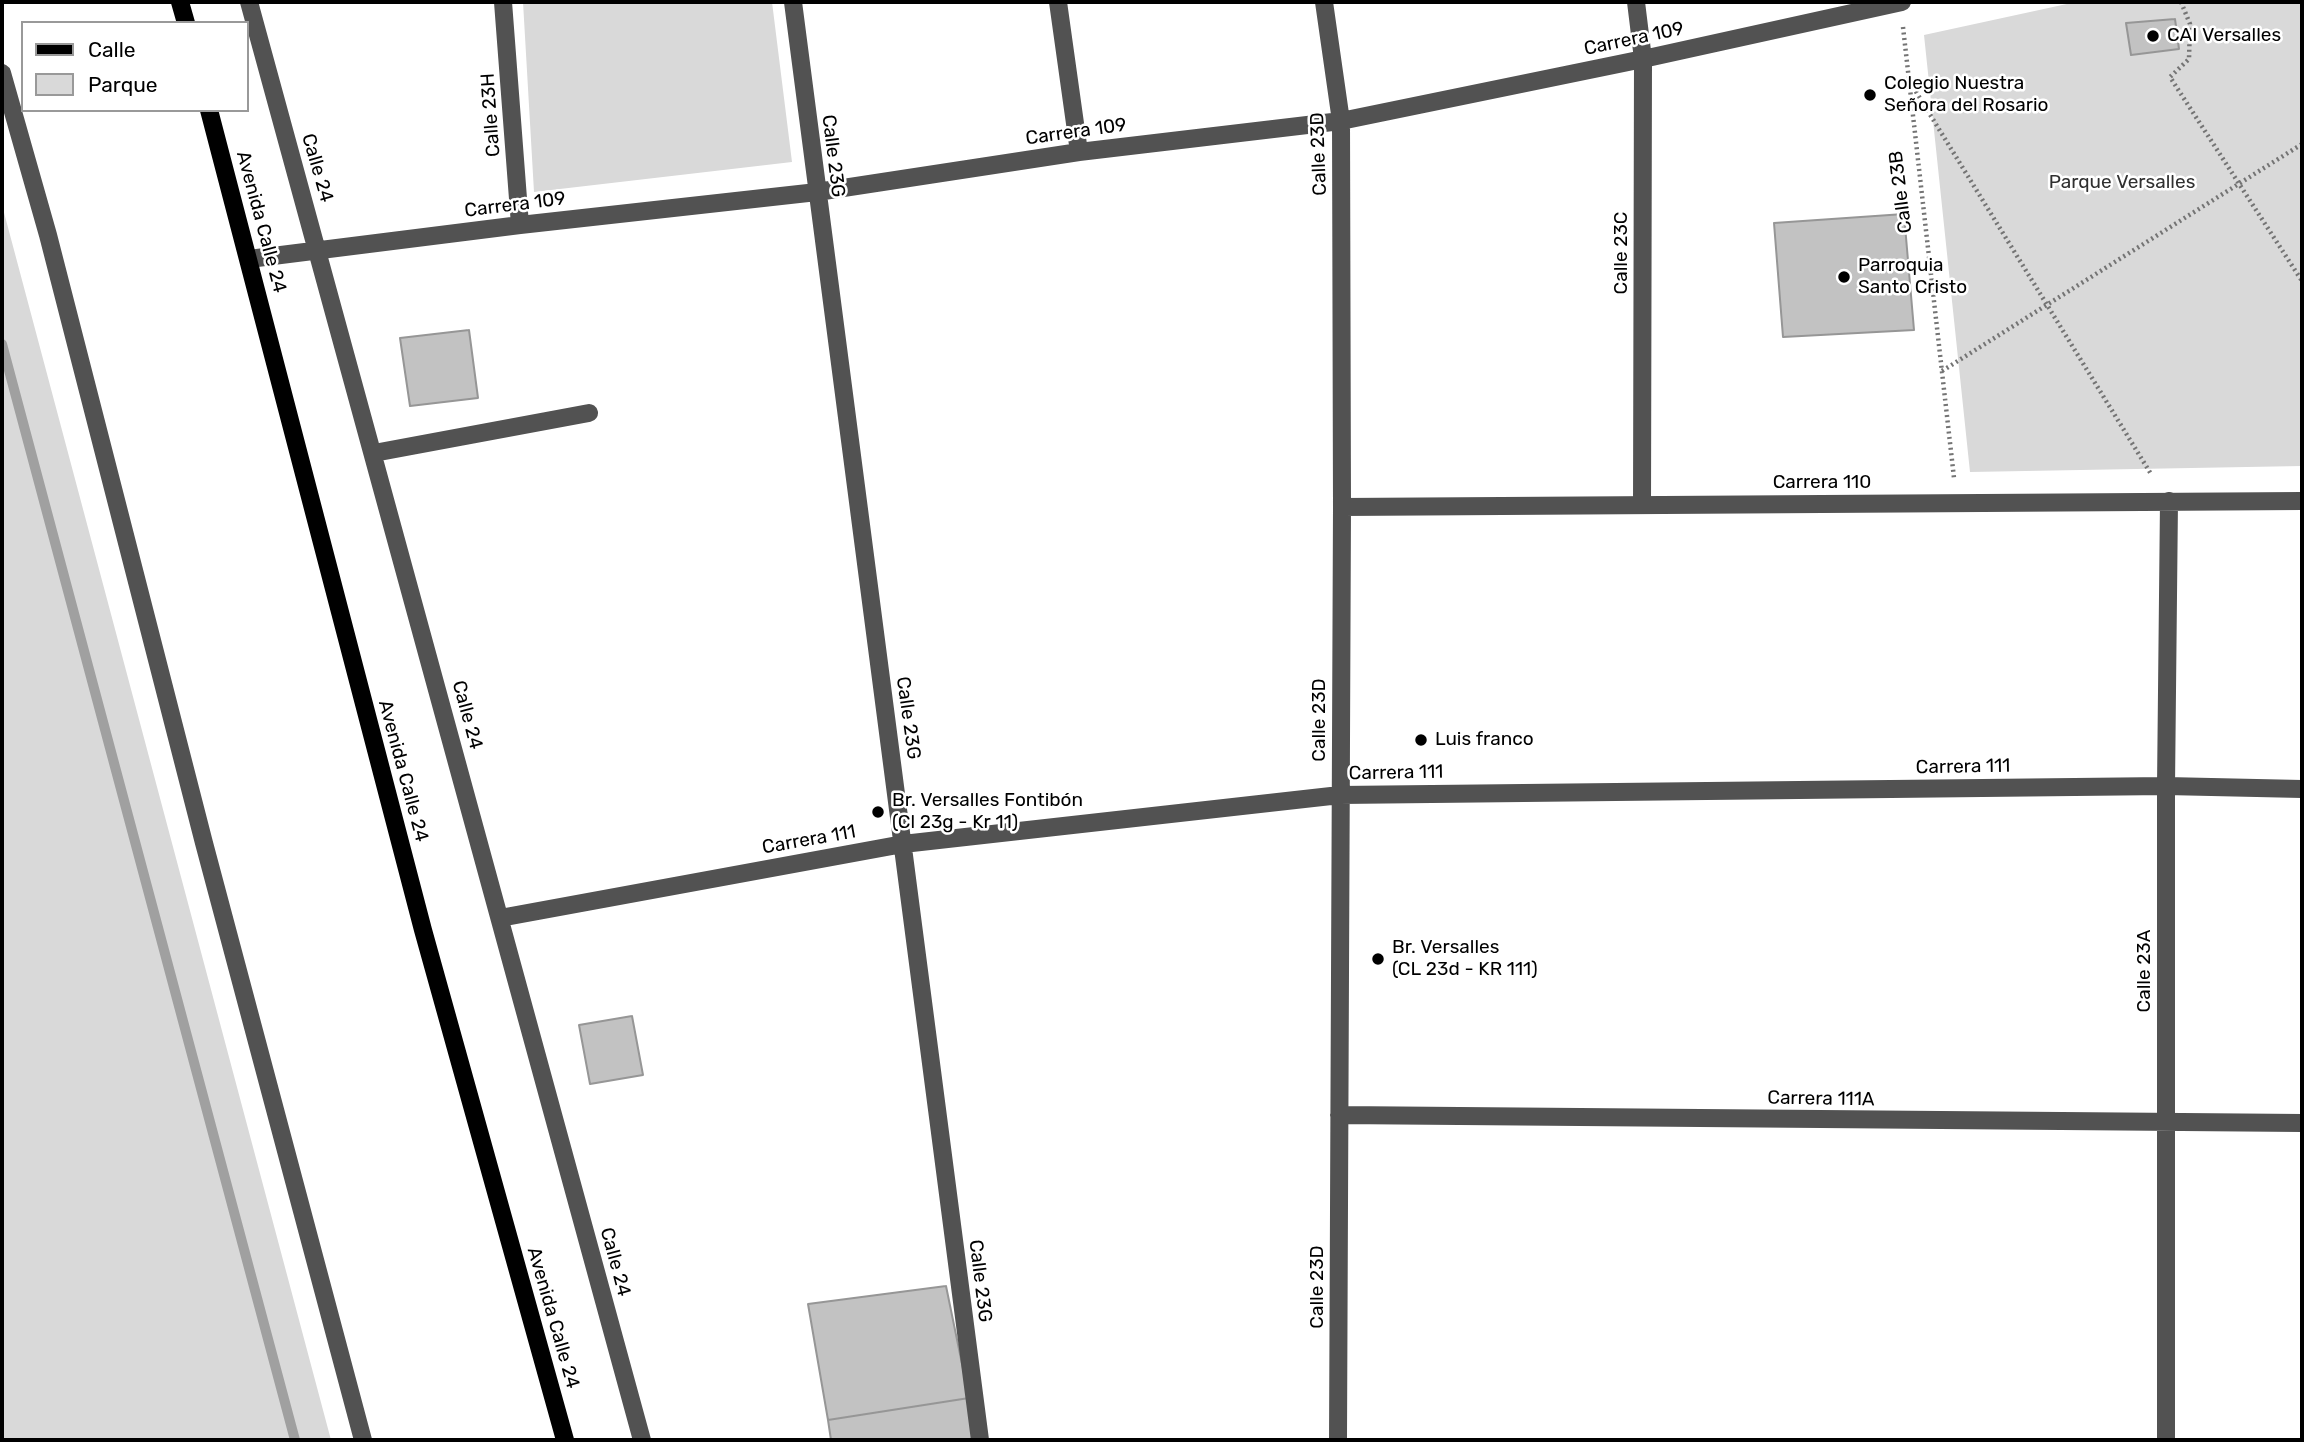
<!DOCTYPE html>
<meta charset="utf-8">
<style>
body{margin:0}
#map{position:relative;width:2304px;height:1442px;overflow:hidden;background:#fff;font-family:Rubik,sans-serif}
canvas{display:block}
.frame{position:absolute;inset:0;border:4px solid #000;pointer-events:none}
.legend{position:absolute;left:21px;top:21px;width:228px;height:91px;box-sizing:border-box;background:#fff;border:2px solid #999;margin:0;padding:9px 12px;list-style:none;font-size:21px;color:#000}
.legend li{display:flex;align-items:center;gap:14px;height:35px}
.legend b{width:35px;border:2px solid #999}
</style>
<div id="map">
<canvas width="2304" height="1442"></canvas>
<div class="frame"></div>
<ul class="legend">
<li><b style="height:9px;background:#000"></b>Calle</li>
<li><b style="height:19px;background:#d9d9d9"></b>Parque</li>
</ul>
</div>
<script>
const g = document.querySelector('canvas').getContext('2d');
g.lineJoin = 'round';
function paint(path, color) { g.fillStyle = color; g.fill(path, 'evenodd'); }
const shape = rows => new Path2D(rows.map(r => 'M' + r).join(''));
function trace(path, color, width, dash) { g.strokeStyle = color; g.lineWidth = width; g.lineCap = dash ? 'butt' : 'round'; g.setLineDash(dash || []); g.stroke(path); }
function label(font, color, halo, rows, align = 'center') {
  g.font = font + ' Rubik,sans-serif'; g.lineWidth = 5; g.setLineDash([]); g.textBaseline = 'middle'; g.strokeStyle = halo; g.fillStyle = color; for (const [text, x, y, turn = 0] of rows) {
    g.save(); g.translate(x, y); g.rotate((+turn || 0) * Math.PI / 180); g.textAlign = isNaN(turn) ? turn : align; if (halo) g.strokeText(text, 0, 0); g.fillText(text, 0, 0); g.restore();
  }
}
const green = shape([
 [523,2,772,2,792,162,534,192],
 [2076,2,2302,2,2302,466,1970,472,1924,35],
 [2,205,331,1440,2,1440]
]);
const stream = shape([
 [2,344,295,1440]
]);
const building = shape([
 [2175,19,2179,49,2131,55,2126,23,2175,19],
 [1904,214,1914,330,1783,337,1774,223,1904,214],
 [469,330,478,398,410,406,400,338,469,330],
 [632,1016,643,1075,590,1084,579,1025,632,1016],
 [946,1286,969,1398,828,1420,808,1304,946,1286],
 [969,1398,973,1440,831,1440,828,1420,969,1398]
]);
const path = shape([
 [2181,2,2190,24,2189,59,2170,77,2302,281],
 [1903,27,1954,478],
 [1910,82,2151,474],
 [1942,371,2302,144]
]);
const minor = shape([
 [249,2,642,1440],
 [503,2,520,225],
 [793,2,980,1440],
 [1058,2,1079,152],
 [1324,2,1341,121,1342,507,1338,1440],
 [1636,2,1643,59,1642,505],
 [2,73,48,235,204,843,363,1440],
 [249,259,520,225,817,192,1079,152,1341,121,1643,59,1902,2],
 [374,453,589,413],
 [1342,507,2302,501],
 [500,918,903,844,1340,795,2166,786,2302,789],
 [1339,1115,2302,1123],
 [2166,1440,2166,786,2169,501]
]);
const major = shape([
 [180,2,186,23],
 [209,110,423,930,565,1440]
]);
const markers = [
 [2153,36,7,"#000"],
 [1870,95,7,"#000"],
 [1844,277,7,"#000"],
 [1421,740,7,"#000"],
 [878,812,7,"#000"],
 [1378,959,7,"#000"]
];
const poiNames = [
 ["CAI Versalles",2167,36],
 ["Colegio Nuestra",1884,84],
 ["Señora del Rosario",1884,106],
 ["Parroquia",1858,266],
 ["Santo Cristo",1858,288],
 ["Luis franco",1435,740],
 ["Br. Versalles Fontibón",892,801],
 ["(Cl 23g - Kr 11)",892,823],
 ["Br. Versalles",1392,948],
 ["(CL 23d - KR 111)",1392,970]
];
const streetNames = [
 ["Carrera 109",1634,39,-12],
 ["Calle 23H",491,115,-94],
 ["Carrera 109",1076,132,-8],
 ["Calle 23D",1319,154,-92],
 ["Calle 23G",833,156,83],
 ["Calle 24",317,168,74],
 ["Calle 23B",1901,192,-97],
 ["Carrera 109",515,205,-7],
 ["Avenida Calle 24",261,222,75],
 ["Calle 23C",1622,253,-90],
 ["Carrera 110",1822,483],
 ["Calle 24",467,715,75],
 ["Calle 23G",908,718,82],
 ["Calle 23D",1320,720,-90],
 ["Carrera 111",1963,767,-1],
 ["Avenida Calle 24",403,771,75],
 ["Carrera 111",1396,773,-1],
 ["Carrera 111",809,840,-10],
 ["Calle 23A",2145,971,-90],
 ["Carrera 111A",1821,1099,1],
 ["Calle 24",615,1262,75],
 ["Calle 23G",980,1281,83],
 ["Calle 23D",1318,1287,-90],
 ["Avenida Calle 24",553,1318,74]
];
const parkNames = [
 ["Parque Versalles",2122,183]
];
paint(green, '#d9d9d9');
trace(stream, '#a0a0a0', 10);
paint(building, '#c2c2c2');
trace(building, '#969696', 2);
trace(path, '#747474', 4.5, [2, 3.5]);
trace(minor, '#525252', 18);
trace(major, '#000', 18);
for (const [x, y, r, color] of markers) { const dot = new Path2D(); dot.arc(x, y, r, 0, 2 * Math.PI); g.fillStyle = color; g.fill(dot); trace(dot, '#fff', 2.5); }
label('19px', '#000', '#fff', poiNames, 'left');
label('19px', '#000', '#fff', streetNames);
label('19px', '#303030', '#fff', parkNames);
</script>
